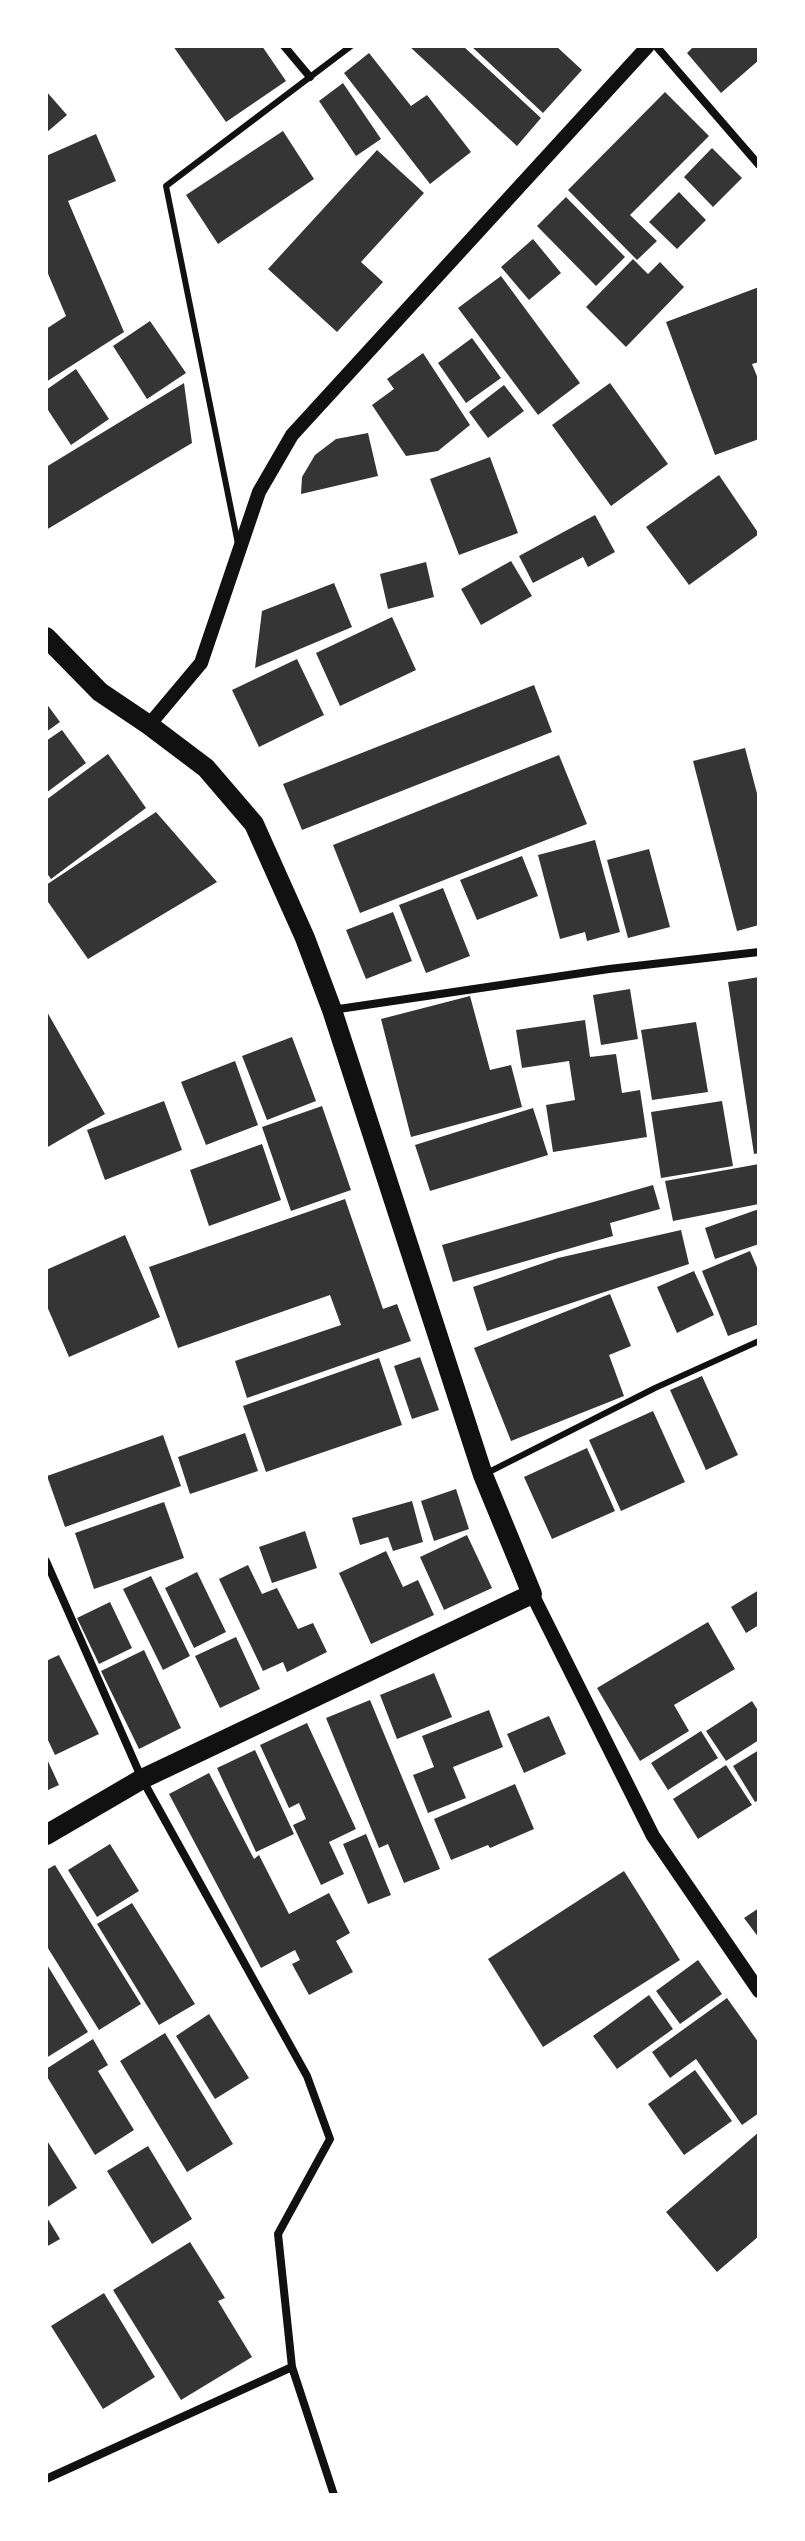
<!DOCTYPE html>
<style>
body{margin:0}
#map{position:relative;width:805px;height:2541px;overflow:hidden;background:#fff;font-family:"Varela Round",sans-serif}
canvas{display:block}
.frame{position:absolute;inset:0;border:48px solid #fff;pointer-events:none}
</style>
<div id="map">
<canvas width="805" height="2541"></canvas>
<div class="frame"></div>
</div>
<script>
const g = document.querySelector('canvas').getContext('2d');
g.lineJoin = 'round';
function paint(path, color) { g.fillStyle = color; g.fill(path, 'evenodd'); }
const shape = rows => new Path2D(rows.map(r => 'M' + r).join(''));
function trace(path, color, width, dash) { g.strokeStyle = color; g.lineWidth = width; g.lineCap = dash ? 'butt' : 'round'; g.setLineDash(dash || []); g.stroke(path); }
const building = shape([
 [173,46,262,46,286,81,226,122],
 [409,46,463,46,541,118,517,146],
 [471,46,556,46,582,70,543,113],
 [694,46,759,46,759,60,721,93,687,53],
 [369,53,411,106,427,95,471,152,430,184,344,73],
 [343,83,381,139,356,156,319,101],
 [46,91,67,115,46,133],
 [665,92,709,136,630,215,657,241,637,260,568,190],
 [283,131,314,179,218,244,186,195],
 [96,134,116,181,68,201,124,332,46,382,46,329,66,316,46,269,46,156],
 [712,148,742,178,713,207,684,177],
 [377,150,424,193,361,262,383,282,337,332,268,269],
 [679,192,706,220,677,249,649,222],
 [566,197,625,257,596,286,537,226],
 [533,239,561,273,529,300,501,267],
 [633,259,648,274,660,262,684,287,626,347,586,307],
 [501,276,580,383,538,415,458,308],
 [759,287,759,362,752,364,759,381,759,439,715,455,666,322],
 [150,321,186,373,147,399,113,346],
 [472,338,501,378,466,403,438,363],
 [423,353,470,425,438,451,406,456,372,405,394,389,387,379],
 [76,369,109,419,71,445,46,407,46,390],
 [184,383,192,443,46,530,46,467],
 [610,383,668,464,611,506,552,425],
 [504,385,524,411,488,438,469,412],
 [368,433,378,476,301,494,302,477,315,455,336,439],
 [490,457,518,533,459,555,430,479],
 [719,475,759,534,689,585,646,527],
 [595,515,615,552,588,567,583,557,533,583,519,556],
 [511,561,532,596,481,625,461,589],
 [426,562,434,597,388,609,380,574],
 [334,583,352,627,255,668,262,611],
 [392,617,416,670,340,706,316,653],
 [297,659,324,715,259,747,232,690],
 [534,685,552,732,302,830,283,784],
 [46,703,60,722,46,732],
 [62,730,86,763,46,793,46,741],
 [745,748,759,801,759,925,737,931,693,761],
 [108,754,146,808,51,879,46,872,46,800],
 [559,755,587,824,360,913,333,845],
 [156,812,217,882,88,959,46,899,46,885],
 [595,840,620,932,587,941,585,932,560,939,538,855],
 [649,849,670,927,628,938,607,860],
 [522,856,538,896,477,920,460,880],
 [443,888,470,956,426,973,399,905],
 [393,912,412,961,366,979,346,930],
 [759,977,759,1153,754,1154,728,982],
 [630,989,638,1039,601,1045,593,995],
 [470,996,490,1070,511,1065,522,1107,411,1137,381,1019],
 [46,1010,105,1114,46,1148],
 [585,1020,590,1057,616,1054,622,1093,640,1090,647,1137,553,1152,546,1105,575,1100,569,1061,522,1068,516,1030],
 [696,1022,708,1092,652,1100,641,1030],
 [292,1037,316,1101,267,1120,242,1056],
 [235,1061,258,1125,206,1145,181,1082],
 [164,1101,182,1150,105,1180,87,1130],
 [722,1101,733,1166,661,1178,651,1112],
 [322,1106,351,1190,291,1211,262,1127],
 [533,1108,548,1155,430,1191,415,1145],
 [262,1144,281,1200,209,1226,190,1170],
 [759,1164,759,1204,673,1221,665,1181],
 [653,1185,660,1209,610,1223,613,1236,453,1282,442,1245],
 [345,1199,383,1309,397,1304,411,1341,247,1398,235,1361,341,1325,330,1295,178,1348,149,1267],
 [759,1209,759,1244,715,1259,705,1228],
 [681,1230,689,1264,487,1331,473,1287,558,1258],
 [125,1235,160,1317,69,1357,46,1304,46,1270],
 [750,1251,759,1272,759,1324,728,1336,702,1271],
 [694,1271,714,1315,677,1333,657,1287],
 [610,1294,631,1346,609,1355,624,1396,511,1441,474,1348],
 [420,1357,439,1410,412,1419,394,1366],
 [379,1358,402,1425,266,1472,243,1406],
 [702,1376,738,1455,706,1470,670,1390],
 [653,1411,685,1482,621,1511,589,1440],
 [245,1433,258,1471,190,1494,178,1457],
 [163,1435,181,1486,65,1527,47,1476],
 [587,1448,615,1511,552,1539,524,1477],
 [456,1489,469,1529,434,1541,421,1501],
 [412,1501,423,1542,393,1551,388,1537,360,1545,352,1518],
 [164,1502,184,1558,94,1589,75,1533],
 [305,1531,317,1568,272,1583,259,1547],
 [467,1535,492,1588,444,1610,420,1557],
 [386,1551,403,1587,418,1580,434,1615,371,1644,339,1573],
 [248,1565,262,1594,277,1588,298,1629,313,1623,327,1652,287,1672,283,1662,263,1671,219,1579],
 [197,1572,226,1632,194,1648,165,1588],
 [151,1576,190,1656,163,1670,123,1589],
 [759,1590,759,1625,746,1633,731,1607],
 [110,1602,132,1648,99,1664,77,1618],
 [708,1622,735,1669,674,1705,689,1731,640,1761,597,1688],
 [236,1637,260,1689,220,1708,195,1656],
 [144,1650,181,1728,139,1749,101,1671],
 [59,1655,99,1734,55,1755,46,1736,46,1661],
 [434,1673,452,1717,397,1739,380,1695],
 [370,1700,440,1869,404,1883,388,1844,379,1848,326,1718],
 [752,1701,759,1712,759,1740,726,1761,706,1731],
 [489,1710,503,1747,453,1767,466,1798,428,1813,413,1775,434,1767,422,1736],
 [549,1716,566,1754,524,1773,507,1734],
 [307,1723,356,1829,329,1842,344,1874,321,1885,293,1825,306,1819,299,1803,289,1808,260,1745],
 [701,1731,718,1758,668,1790,651,1763],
 [255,1750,294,1834,256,1852,217,1768],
 [759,1750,759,1800,755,1802,733,1766],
 [46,1757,59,1785,46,1791],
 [726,1765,752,1805,698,1839,673,1799],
 [209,1773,254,1859,259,1855,289,1914,329,1893,350,1933,336,1941,353,1972,309,1995,292,1964,300,1960,295,1950,261,1968,169,1794],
 [515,1784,534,1829,490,1848,488,1845,451,1860,434,1819],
 [366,1834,391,1895,368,1904,343,1844],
 [110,1844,139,1891,97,1917,68,1870],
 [55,1865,141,2004,99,2030,46,1945,46,1870],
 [624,1871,680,1960,543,2047,488,1959],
 [132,1903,195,2004,159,2025,97,1924],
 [759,1908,759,1938,744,1918],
 [698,1960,722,1994,680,2024,656,1991],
 [46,1963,88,2032,46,2058],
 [649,1995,673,2029,617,2069,593,2036],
 [727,1998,759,2043,759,2113,742,2125,696,2059,670,2078,652,2052],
 [209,2014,249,2078,215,2099,176,2036],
 [165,2033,233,2144,187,2172,120,2061],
 [93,2039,108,2065,98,2071,134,2130,95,2155,46,2075,46,2069],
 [695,2070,732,2121,684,2155,648,2104],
 [759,2132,759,2236,717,2272,666,2212],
 [46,2139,77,2188,46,2208],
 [148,2146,192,2219,152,2244,107,2171],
 [46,2216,60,2239,46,2247],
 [190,2242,225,2298,218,2301,252,2357,181,2400,113,2290],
 [104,2293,155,2377,103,2409,51,2326]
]);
const service = shape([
 [238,544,166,186,351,46],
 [485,1474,655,1388,759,1341]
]);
const minor = shape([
 [284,46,310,77],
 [656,46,759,165],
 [332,1010,609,969,759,952],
 [46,1561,142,1779,307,2076,330,2139,278,2234,292,2367,334,2495],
 [46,2479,292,2367]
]);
const tertiary = shape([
 [149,725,201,663,259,492,292,435,648,46],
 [532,1594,653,1836,759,1991]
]);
const primary = shape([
 [46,637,100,692,149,725,206,768,254,824,305,938,332,1010,483,1475,532,1594,142,1779,46,1835]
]);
paint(building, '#353535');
trace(service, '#111', 6);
trace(minor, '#111', 8);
trace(tertiary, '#111', 14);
trace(primary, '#111', 20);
</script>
